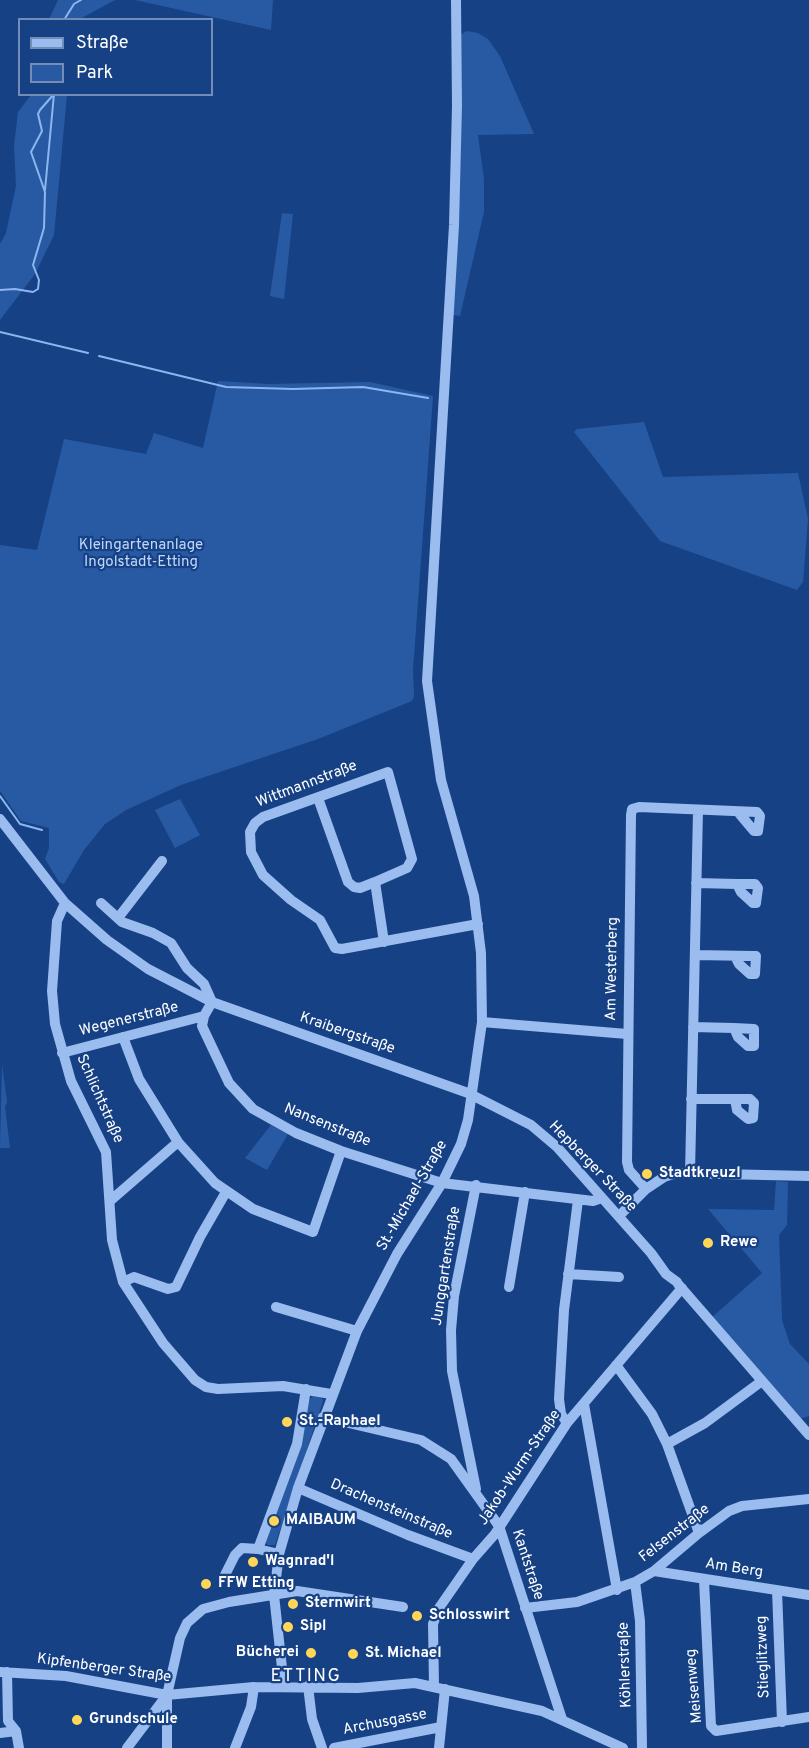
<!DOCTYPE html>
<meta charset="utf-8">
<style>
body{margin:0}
#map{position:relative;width:809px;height:1748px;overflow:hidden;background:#164185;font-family:Overpass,sans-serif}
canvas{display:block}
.legend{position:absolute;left:18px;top:18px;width:195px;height:78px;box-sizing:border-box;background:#164185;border:2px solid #738db6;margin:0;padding:8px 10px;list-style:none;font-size:18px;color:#fff}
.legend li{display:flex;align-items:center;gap:12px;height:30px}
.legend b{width:30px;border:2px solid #738db6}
</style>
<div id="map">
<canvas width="809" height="1748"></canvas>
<ul class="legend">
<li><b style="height:8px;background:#9abcee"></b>Straße</li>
<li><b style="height:16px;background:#285aa4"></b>Park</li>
</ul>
</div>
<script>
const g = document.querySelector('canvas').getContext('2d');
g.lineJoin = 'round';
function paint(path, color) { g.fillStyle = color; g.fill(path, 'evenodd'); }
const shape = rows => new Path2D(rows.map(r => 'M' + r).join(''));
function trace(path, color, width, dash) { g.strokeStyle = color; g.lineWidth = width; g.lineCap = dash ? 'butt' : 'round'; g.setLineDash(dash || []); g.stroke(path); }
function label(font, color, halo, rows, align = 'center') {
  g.font = font + ' Overpass,sans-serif'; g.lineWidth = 4.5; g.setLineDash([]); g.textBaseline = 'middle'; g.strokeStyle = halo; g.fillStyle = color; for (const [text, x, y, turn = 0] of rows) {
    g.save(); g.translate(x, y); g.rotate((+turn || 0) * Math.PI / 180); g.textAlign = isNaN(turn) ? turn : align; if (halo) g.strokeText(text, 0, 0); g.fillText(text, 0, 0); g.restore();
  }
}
const green = shape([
 [58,0,115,0,80,19,49,19],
 [135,0,273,0,271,30],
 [467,31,478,33,488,39,500,56,534,134,478,135,484,179,484,212,460,316,453,315,460,35],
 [31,95,67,95,54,235,35,274,0,320,0,244,6,233,16,186,14,146,18,112],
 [282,213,293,214,284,299,270,296],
 [218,381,269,384,370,382,433,396,413,670,414,696,412,701,318,739,181,785,126,810,105,824,84,850,64,884,59,882,45,859,49,848,49,828,21,821,0,791,0,545,37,550,64,439,146,454,154,433,203,448],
 [644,422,663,477,798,473,808,519,803,582,797,590,660,541,574,432,577,429],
 [180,799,200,835,175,848,155,810],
 [2,1064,7,1102,5,1107,10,1148,0,1148],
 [271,1125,288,1134,267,1170,245,1158],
 [776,1181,788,1182,787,1225,779,1235,782,1320,790,1344,809,1364,809,1416,800,1419,711,1318,762,1273,708,1209,774,1210],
 [313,1396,322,1398,323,1401,275,1545,268,1545,263,1541,308,1401]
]);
const stream = shape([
 [64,20,74,4,81,0],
 [45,190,54,94],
 [0,290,15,289,33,292,38,289,39,280,33,265,44,228,45,192,31,152,42,131,38,114,40,110,54,94],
 [0,332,88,353],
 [99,356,226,387,293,389,363,387,428,398],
 [0,796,20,824,42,830]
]);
const minor = shape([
 [318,798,348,882,354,887,360,888,375,882,384,942],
 [0,819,65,903,107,940,148,969,212,1002,468,1093,531,1125,557,1147,651,1253,666,1274,677,1282],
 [375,882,407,868,412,859,388,772,263,817,255,823,250,832,251,852,263,875,291,900,320,920,335,948,342,949,478,924],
 [696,883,737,884,755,884,758,888,756,903,753,903,741,892,737,884],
 [65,903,57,921,52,991,55,1024,71,1081,106,1152,112,1240,123,1282,163,1343,195,1380,206,1387,218,1389,283,1386,331,1394],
 [101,903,122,922,153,933,171,943,187,968,204,984,212,1002,204,1016,202,1026,229,1083,253,1109,296,1133,341,1151,442,1183,593,1201,602,1198],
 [118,918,162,861],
 [695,955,753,956,756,956,755,974,750,974,739,964,735,956],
 [482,1022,627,1034],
 [693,1027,734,1028,754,1029,754,1046,748,1046,738,1037,734,1028],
 [123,1037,139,1079,178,1142,215,1183,253,1209,313,1232,341,1151],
 [62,1053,204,1016],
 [691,1099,750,1099,754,1103,753,1118,748,1119,737,1110,735,1099],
 [690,1173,698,811],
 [646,1189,629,1170,627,1162,631,815,632,809,639,807,757,812,760,816,758,831,754,831,738,812],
 [110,1201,178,1142],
 [619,1216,646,1189,664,1177,676,1173,809,1176],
 [568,1274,619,1277],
 [123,1282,134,1277,168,1289,176,1287,200,1237,226,1192],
 [678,1284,809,1435],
 [509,1287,525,1192],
 [276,1307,357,1331],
 [616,1365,652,1414,667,1444,699,1533],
 [584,1404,617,1590],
 [323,1417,421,1440,451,1459,499,1526,562,1719],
 [567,1423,561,1414,559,1399,564,1310,578,1200],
 [667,1444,705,1423,762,1381],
 [298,1488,408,1535,473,1559],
 [476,1489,452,1371,451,1330,454,1296,476,1185],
 [279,1554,258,1549,297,1444,306,1389],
 [654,1571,809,1595],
 [225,1575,235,1555,242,1548,258,1549],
 [704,1580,711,1726,716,1731,809,1717],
 [635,1582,640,1621,642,1748],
 [777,1590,782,1722],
 [525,1608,577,1602,635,1582,654,1571,699,1533,729,1511,742,1506,809,1499],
 [0,1672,66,1676,167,1695,254,1687,358,1688,415,1683,542,1711,623,1748],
 [7,1672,8,1721,16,1731,19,1748],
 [284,1686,274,1595,279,1554,298,1488,357,1331,397,1254,442,1183,461,1144,468,1120,482,1022,481,953,474,896,441,780,427,681,454,225,457,106,456,0],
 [308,1686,312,1719,322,1748],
 [434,1686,433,1624,439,1608,473,1559,495,1534,567,1423,682,1288],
 [0,1733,16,1731],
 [127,1748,167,1695],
 [167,1748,167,1695,180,1638,187,1623,203,1609,229,1602,297,1591,403,1607],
 [235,1748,251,1707,254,1687],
 [334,1748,441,1727],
 [439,1748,445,1689]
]);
const markers = [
 [647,1174,6,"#ffd657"],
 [708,1243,6,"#ffd657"],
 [287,1422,6,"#ffd657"],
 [274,1521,6,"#ffd657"],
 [253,1562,6,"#ffd657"],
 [206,1584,6,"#ffd657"],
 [293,1604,6,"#ffd657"],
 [417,1616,6,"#ffd657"],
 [288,1627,6,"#ffd657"],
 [311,1653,6,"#ffd657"],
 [353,1654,6,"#ffd657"],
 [77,1720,6,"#ffd657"]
];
const parkNames = [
 ["Kleingartenanlage",141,546],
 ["Ingolstadt-Etting",141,563]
];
const streetNames = [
 ["Wittmannstraße",307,785,-21],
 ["Am Westerberg",613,969,-89],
 ["Wegenerstraße",129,1020,-14],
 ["Kraibergstraße",347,1034,19],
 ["Schlichtstraße",99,1099,66],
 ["Nansenstraße",327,1126,22],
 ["Hepberger Straße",592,1167,46],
 ["St.-Michael-Straße",413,1196,-60],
 ["Junggartenstraße",447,1266,-81],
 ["Jakob-Wurm-Straße",520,1468,-56],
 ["Drachensteinstraße",391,1510,23],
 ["Felsenstraße",675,1534,-38],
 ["Kantstraße",527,1565,72],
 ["Am Berg",734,1569,9],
 ["Stieglitzweg",764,1657,-92],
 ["Köhlerstraße",626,1665,-92],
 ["Kipfenberger Straße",104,1669,8],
 ["Meisenweg",695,1686,-95],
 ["Archusgasse",385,1723,-11]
];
const poiNames = [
 ["Stadtkreuzl",659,1174],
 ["Rewe",720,1243],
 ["St.-Raphael",299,1422],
 ["MAIBAUM",286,1521],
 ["Wagnrad'l",265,1562],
 ["FFW Etting",218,1584],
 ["Sternwirt",305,1604],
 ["Schlosswirt",429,1616],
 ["Sipl",300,1627],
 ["Bücherei",299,1653,"right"],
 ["St. Michael",365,1654],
 ["Grundschule",89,1720]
];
const quarterNames = [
 ["ETTING",306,1677]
];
paint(green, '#285aa4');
trace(stream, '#8cb6f0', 2);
trace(minor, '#9abcee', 10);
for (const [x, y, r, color] of markers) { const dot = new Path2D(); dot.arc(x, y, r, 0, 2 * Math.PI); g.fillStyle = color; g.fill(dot); trace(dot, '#164185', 2); }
label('15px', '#c0d8fa', '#164185', parkNames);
label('15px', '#fff', '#164185', streetNames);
label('bold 15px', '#fff', '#164185', poiNames, 'left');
g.letterSpacing = '1.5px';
label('18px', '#fff', '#164185', quarterNames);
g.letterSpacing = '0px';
</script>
